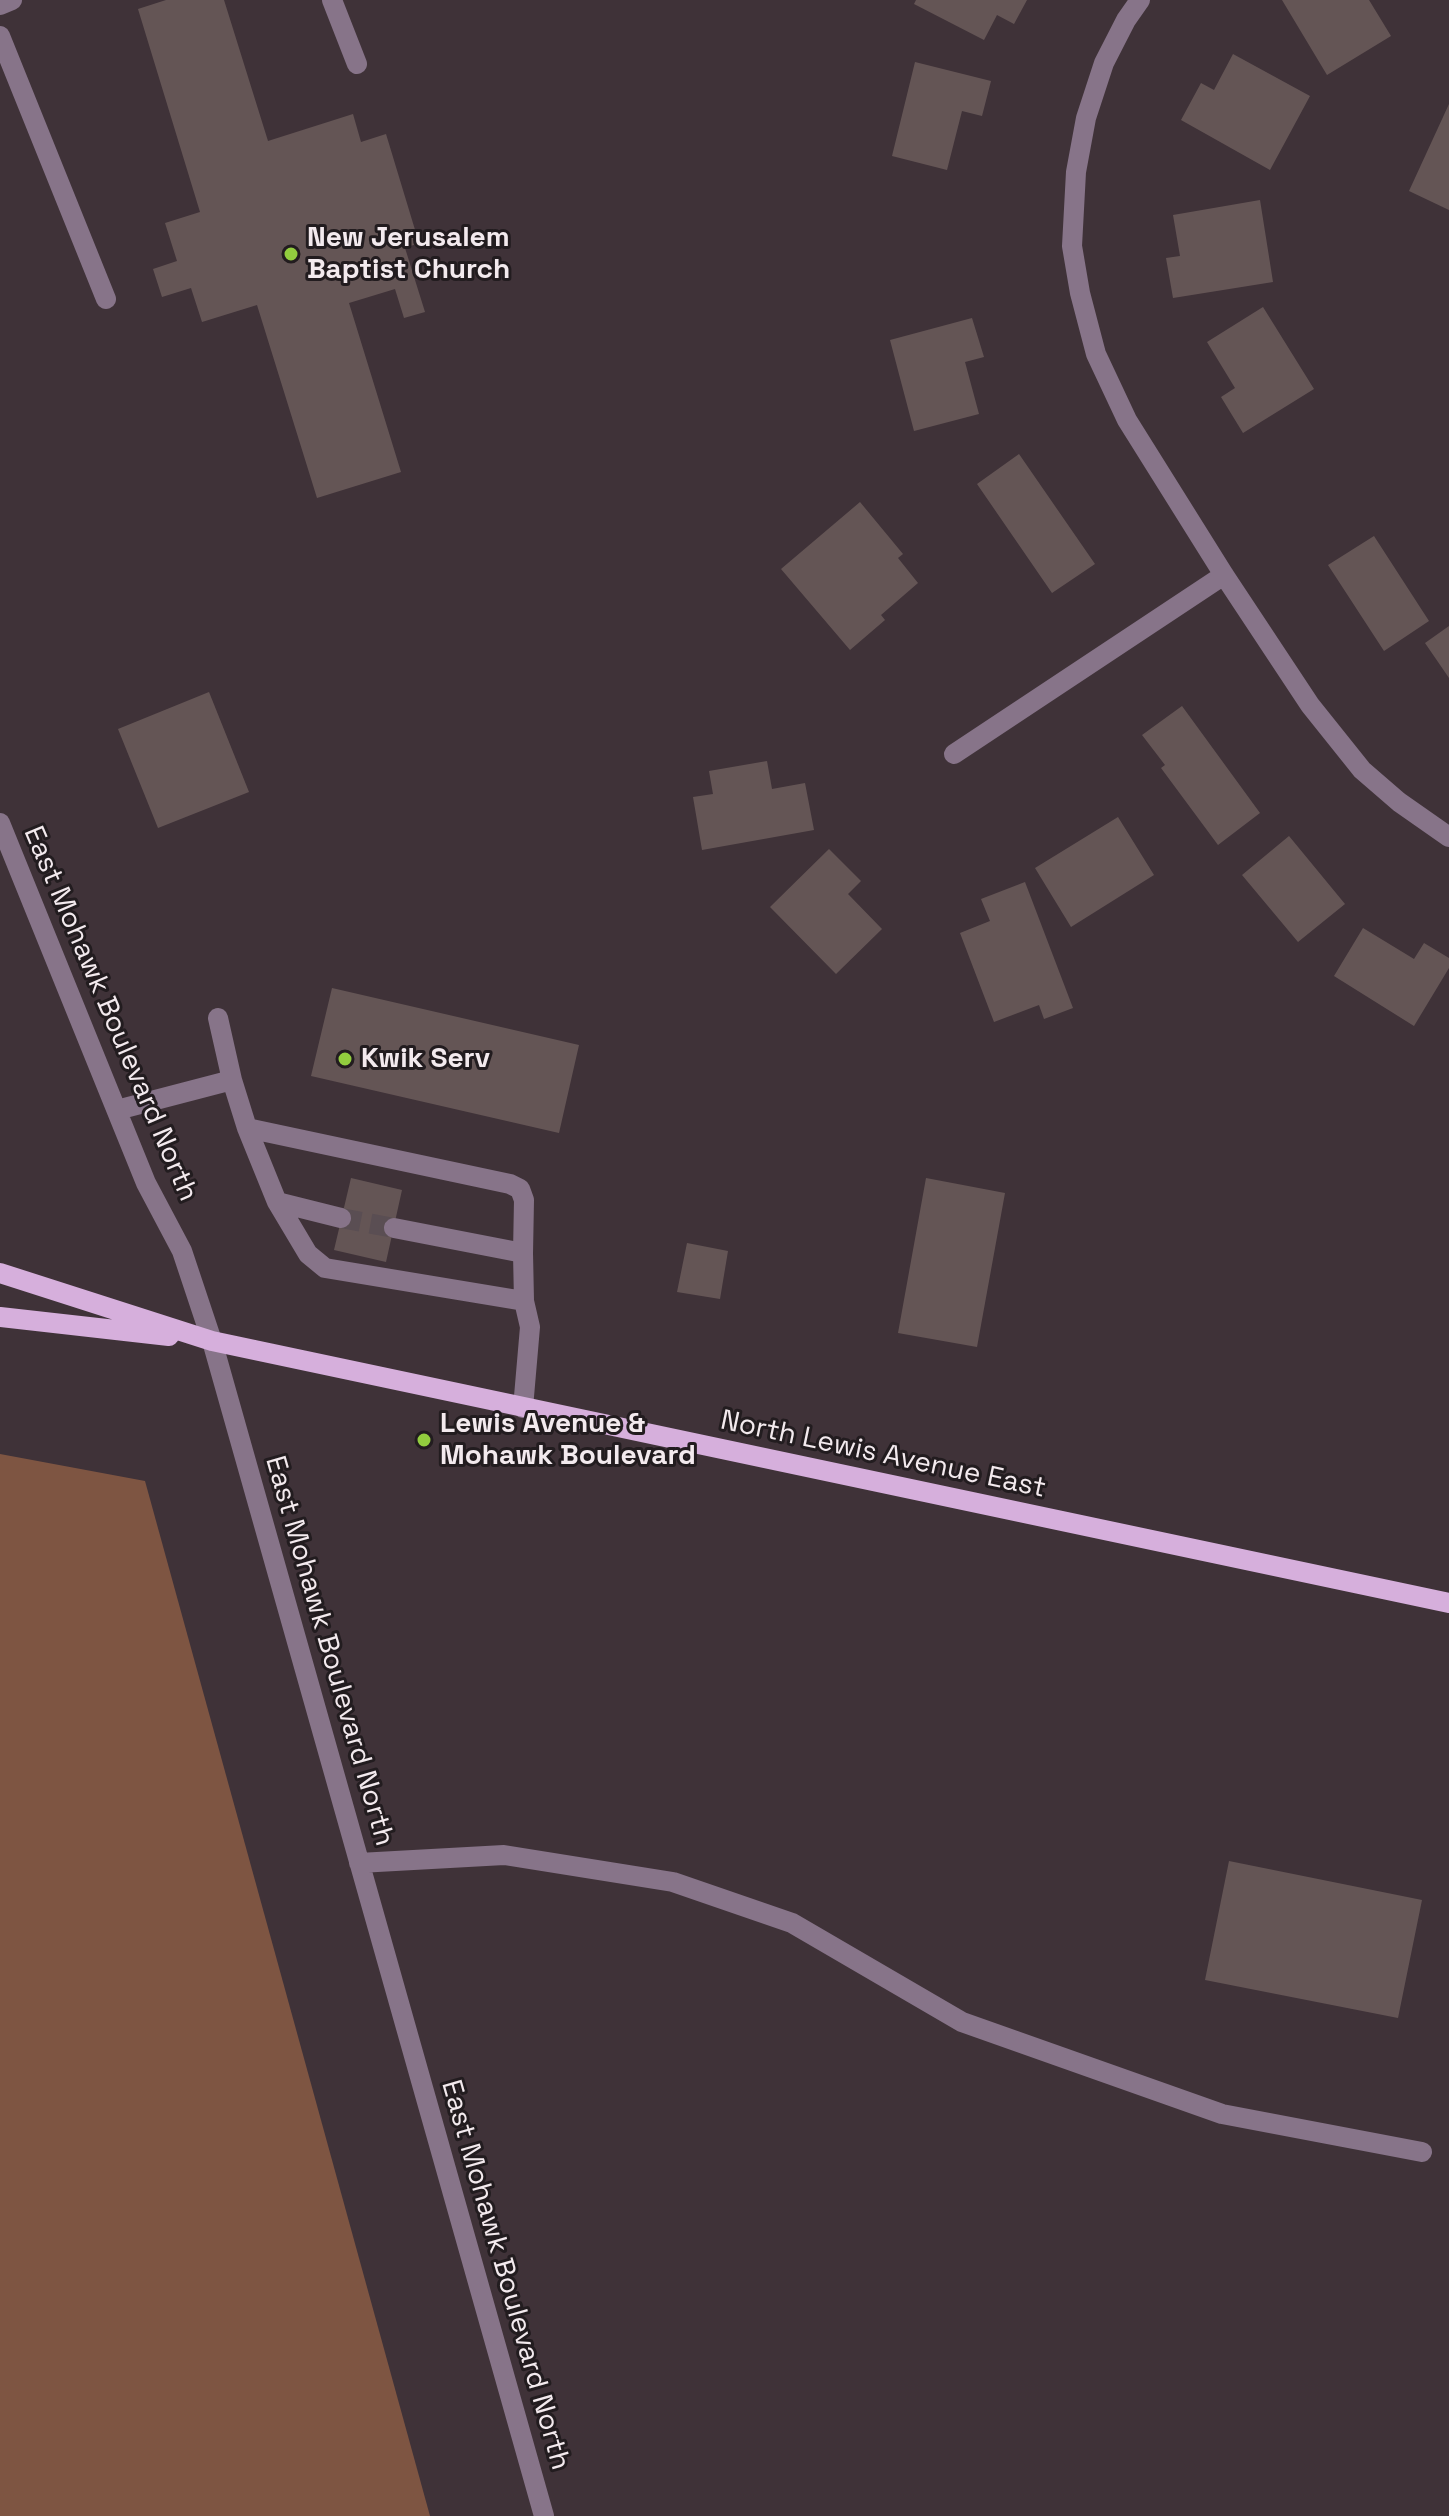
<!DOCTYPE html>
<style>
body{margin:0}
canvas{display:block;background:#3f3238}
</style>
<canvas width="1449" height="2516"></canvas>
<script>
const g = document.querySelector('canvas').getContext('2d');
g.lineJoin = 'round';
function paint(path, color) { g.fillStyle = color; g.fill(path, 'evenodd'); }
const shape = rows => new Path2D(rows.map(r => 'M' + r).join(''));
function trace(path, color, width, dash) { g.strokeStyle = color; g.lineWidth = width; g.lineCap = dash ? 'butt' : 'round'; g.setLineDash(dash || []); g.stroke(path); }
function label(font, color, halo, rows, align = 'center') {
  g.font = font + ' "Space Grotesk",sans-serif'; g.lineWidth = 6; g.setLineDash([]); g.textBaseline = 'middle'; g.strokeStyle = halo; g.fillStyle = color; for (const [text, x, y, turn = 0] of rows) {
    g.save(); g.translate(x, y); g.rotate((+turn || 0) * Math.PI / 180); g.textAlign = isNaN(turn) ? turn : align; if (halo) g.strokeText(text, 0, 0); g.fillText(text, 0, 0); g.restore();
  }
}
const green = shape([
 [0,1454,145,1481,430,2516,0,2516]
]);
const building = shape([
 [166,0,224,0,268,141,353,114,361,142,386,134,419,243,405,248,425,312,404,318,395,289,349,303,401,472,317,498,257,305,202,322,191,288,162,297,153,269,177,261,165,223,200,212,138,9],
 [916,0,1027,0,1014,24,997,15,984,40,914,4],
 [1282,0,1369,0,1391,36,1327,75],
 [1233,54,1310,96,1270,170,1181,120,1201,83,1214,90],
 [915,62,991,81,982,116,962,111,947,170,892,156],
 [1449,104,1449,210,1409,191],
 [1260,200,1273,282,1173,298,1166,258,1180,256,1173,215],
 [1263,307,1314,389,1243,433,1221,397,1235,388,1207,342],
 [972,318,984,357,965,362,979,414,914,431,890,340],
 [1019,454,1095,564,1052,593,977,484],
 [860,502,903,554,898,558,918,583,881,615,885,620,850,650,781,569],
 [1374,536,1429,621,1384,651,1328,565],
 [1449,626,1449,678,1425,643],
 [209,692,249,792,158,828,118,729],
 [1182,706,1260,813,1218,845,1161,768,1165,765,1142,735],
 [767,761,772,789,805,783,814,830,702,850,693,797,713,794,709,771],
 [1118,817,1154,875,1071,927,1035,868],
 [1289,836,1345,904,1298,942,1242,875],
 [829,849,861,881,848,894,882,929,836,974,770,907],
 [1025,882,1073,1008,1044,1019,1039,1005,994,1022,960,933,990,921,981,899],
 [1363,928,1414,959,1424,943,1449,958,1449,968,1414,1026,1334,976],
 [332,988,579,1045,559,1133,311,1076],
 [351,1178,402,1190,386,1262,334,1250],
 [926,1178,1005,1193,977,1347,898,1333],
 [687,1243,728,1251,720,1299,677,1292],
 [1229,1861,1422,1900,1398,2018,1205,1980]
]);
const minorTunnel = shape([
 [341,1218,394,1228]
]);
const minor = shape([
 [332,0,357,64],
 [1140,0,1126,20,1104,63,1086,118,1076,172,1072,246,1080,293,1096,354,1127,420,1224,575,1310,705,1362,770,1399,802,1449,837],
 [0,5,12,0],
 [0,36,106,299],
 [954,754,1224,575],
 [0,823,146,1183,182,1251,212,1341,544,2516],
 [232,1080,247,1128,277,1202,341,1218],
 [117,1110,232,1080,218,1018],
 [247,1128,510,1184,520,1189,524,1200,523,1253],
 [277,1202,308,1254,325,1268,524,1301],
 [394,1228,523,1253,524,1301,530,1327,523,1408],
 [359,1863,504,1855,673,1882,792,1923,962,2022,1222,2114,1422,2152]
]);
const major = shape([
 [0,1273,212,1341,1449,1603],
 [0,1317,169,1336]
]);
const markers = [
 [291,254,8,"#92cd3e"],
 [345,1059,8,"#92cd3e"],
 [424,1440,8,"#92cd3e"]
];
const poiNames = [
 ["New Jerusalem",307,238],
 ["Baptist Church",307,270],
 ["Kwik Serv",361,1059],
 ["Lewis Avenue &",440,1424],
 ["Mohawk Boulevard",440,1456]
];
const streetNames = [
 ["East Mohawk Boulevard North",110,1014,67],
 ["North Lewis Avenue East",883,1455,12],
 ["East Mohawk Boulevard North",329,1651,74],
 ["East Mohawk Boulevard North",505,2275,74]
];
paint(green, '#7e5542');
paint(building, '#645555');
trace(minorTunnel, '#5a4e53', 20, [20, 10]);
trace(minor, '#877489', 20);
trace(major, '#d6afdc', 20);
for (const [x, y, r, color] of markers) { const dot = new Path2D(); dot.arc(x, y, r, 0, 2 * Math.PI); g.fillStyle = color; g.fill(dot); trace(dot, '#221c1f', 3); }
label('bold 28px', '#f3eaee', '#221c1f', poiNames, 'left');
label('28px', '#f3eaee', '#221c1f', streetNames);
</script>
